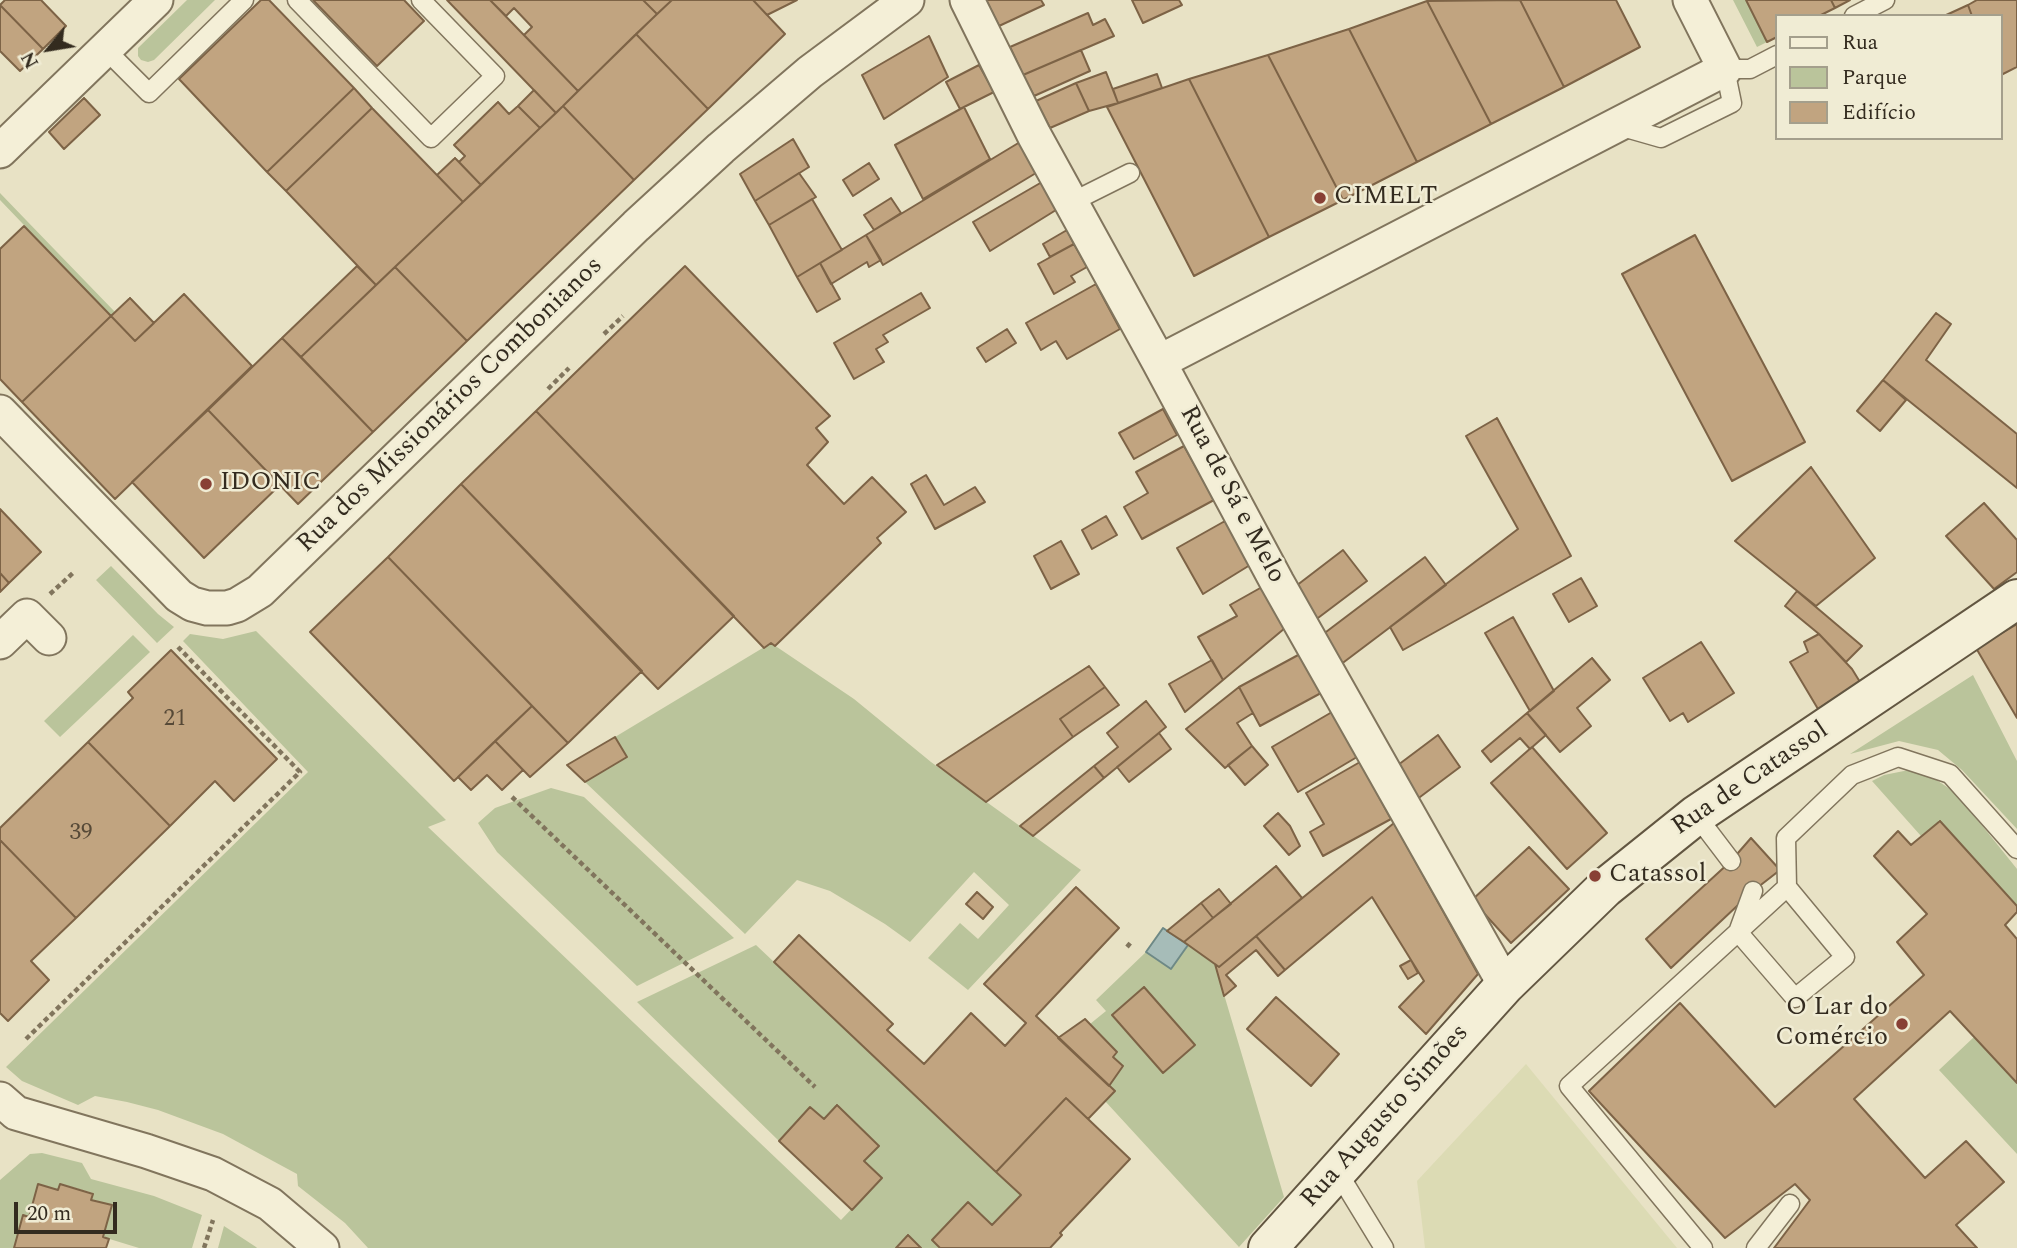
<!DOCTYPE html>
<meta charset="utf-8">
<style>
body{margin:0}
#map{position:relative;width:2017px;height:1248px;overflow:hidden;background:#e8e2c5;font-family:Spectral,serif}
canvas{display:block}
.legend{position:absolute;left:1775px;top:14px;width:228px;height:126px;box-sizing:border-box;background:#f0ecd4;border:2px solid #a49f8c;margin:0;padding:9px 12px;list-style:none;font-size:21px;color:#332b1f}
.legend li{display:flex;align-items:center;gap:14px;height:35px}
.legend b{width:35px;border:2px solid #a49f8c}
.north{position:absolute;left:14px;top:14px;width:70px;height:70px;-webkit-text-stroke:5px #f0ecd4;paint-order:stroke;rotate:240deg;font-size:19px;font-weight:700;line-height:28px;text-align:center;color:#332b1f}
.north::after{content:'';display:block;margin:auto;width:24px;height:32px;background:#332b1f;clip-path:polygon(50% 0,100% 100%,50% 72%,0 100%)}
.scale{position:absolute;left:14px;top:1202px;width:103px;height:32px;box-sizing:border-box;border:4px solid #332b1f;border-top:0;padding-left:9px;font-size:21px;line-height:24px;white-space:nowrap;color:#332b1f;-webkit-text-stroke:5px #f0ecd4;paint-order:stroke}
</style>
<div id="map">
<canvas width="2017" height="1248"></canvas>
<ul class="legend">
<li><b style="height:9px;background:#f4efd7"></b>Rua</li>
<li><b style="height:19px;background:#bac49b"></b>Parque</li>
<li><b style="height:19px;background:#c1a480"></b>Edifício</li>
</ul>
<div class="north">N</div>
<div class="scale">20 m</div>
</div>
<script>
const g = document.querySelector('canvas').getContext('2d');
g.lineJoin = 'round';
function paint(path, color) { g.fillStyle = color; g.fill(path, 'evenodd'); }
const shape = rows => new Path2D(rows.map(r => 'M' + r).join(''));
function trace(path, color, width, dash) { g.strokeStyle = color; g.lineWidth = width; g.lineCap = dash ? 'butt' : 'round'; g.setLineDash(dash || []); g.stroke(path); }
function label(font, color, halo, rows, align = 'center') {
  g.font = font + ' Spectral,serif'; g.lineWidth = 5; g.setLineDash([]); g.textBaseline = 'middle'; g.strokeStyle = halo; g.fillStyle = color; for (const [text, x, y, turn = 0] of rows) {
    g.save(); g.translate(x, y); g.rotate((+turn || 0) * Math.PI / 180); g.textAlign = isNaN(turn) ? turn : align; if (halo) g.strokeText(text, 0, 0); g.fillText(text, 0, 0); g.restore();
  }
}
const farmland = shape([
 [1526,1064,1677,1248,1425,1248,1417,1181]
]);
const green = shape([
 [187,0,215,0,154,60,148,62,141,60,138,56,138,48],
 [1733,0,1746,0,1767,42,1757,47],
 [0,193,26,220,115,312,111,316,0,200],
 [111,566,158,614,174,627,157,643,96,580],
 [256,631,446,820,428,827,841,1220,881,1178,864,1161,879,1145,837,1106,824,1119,810,1108,779,1141,637,1002,756,945,1021,1195,992,1225,968,1202,932,1240,940,1248,921,1248,908,1236,896,1248,368,1248,345,1223,298,1186,297,1174,223,1134,158,1110,127,1102,95,1096,78,1105,22,1081,6,1067,308,772,183,641,190,634,223,639],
 [133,635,150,652,60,737,44,721],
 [771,643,854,699,931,762,1081,870,968,990,928,958,960,923,978,939,1009,905,974,872,910,942,885,924,830,891,797,880,745,934,585,782,627,757,615,737],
 [1973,675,2017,761,2017,829,1962,770,1938,750,1899,741,1850,754],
 [1909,770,1935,779,1956,793,2017,869,2017,906,1940,821,1921,836,1872,781,1884,775],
 [551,788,584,797,734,938,637,986,497,852,478,823,495,808],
 [1188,945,1215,964,1284,1197,1239,1247,1105,1101,1109,1086,1123,1066,1113,1057,1116,1051,1090,1024,1106,1011,1096,1000,1146,952,1171,969],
 [1144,987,1195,1045,1163,1073,1112,1016],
 [1974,1037,2017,1083,2017,1154,1939,1070],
 [42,1153,82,1163,91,1179,154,1196,202,1215,192,1248,139,1248,103,1237,111,1205,91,1200,93,1193,61,1184,58,1190,38,1184,29,1217,23,1215,14,1248,0,1248,0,1180,30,1154],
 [224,1226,256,1247,257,1248,218,1248]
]);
const water = shape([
 [1163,928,1188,945,1171,969,1146,952,1163,928]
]);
const building = shape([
 [5,0,41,0,66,26,43,49,0,5,5,0],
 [261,0,269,0,354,88,267,172,179,79,261,0],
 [313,0,404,0,424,21,377,66,313,0],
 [447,0,490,0,578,91,556,113,447,0],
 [490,0,643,0,657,14,578,91,524,35,532,27,514,8,506,16,490,0],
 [643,0,672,0,657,14,643,0],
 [672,0,753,0,785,34,708,109,636,34,672,0],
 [753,0,797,0,767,15,753,0],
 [986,0,1041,0,1044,5,999,26,986,0],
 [1132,0,1179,0,1182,5,1143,23,1132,0],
 [1520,0,1616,0,1640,47,1564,87,1520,0],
 [1520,0,1564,87,1491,124,1427,1,1520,0],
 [1746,0,1831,0,1835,8,1819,16,1777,16,1777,37,1767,42,1746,0],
 [1831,0,1850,0,1835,8,1831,0],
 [1977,0,2017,0,2017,67,2001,75,2001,16,1972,16,1968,5,1977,0],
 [1427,1,1491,124,1417,162,1349,29,1427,1],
 [0,5,43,49,20,71,0,51,0,5],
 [1968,5,1972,16,1944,16,1968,5],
 [1088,13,1093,25,1105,19,1114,36,1023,75,1010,47,1088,13],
 [1349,29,1417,162,1343,200,1268,55,1349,29],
 [636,34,708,109,634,180,563,106,636,34],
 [929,36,948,77,884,119,862,75,929,36],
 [1081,50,1090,71,1034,96,1023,75,1081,50],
 [1268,55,1343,200,1269,237,1189,79,1268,55],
 [979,65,994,92,960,109,946,82,979,65],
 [1106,72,1118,103,1089,111,1076,83,1106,72],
 [1157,74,1162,88,1118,103,1113,89,1157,74],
 [1189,79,1269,237,1194,276,1107,107,1189,79],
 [1076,83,1089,111,1050,128,1036,101,1076,83],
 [354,88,372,108,286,191,267,172,354,88],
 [534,90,556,113,540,128,518,106,534,90],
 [84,98,100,115,64,149,49,132,84,98],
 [498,102,509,114,518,106,540,128,481,185,459,162,465,156,454,145,498,102],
 [563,106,634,180,467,341,395,267,563,106],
 [964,107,990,159,923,199,895,145,964,107],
 [372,108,463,202,376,285,286,191,372,108],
 [793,139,809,167,755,201,740,174,793,139],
 [1020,142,1036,173,883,265,866,235,1020,142],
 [455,158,481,185,463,202,437,175,455,158],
 [869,163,879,179,853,196,843,180,869,163],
 [799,173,816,197,769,225,755,201,799,173],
 [1042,182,1056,210,990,251,973,222,1042,182],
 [891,198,901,213,874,230,864,215,891,198],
 [812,199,842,250,797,277,769,225,812,199],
 [24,226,111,316,22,402,0,379,0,249,24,226],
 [1067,230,1074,244,1050,257,1043,244,1067,230],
 [866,235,881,260,869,267,867,262,831,284,820,263,866,235],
 [1695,235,1805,442,1732,481,1622,274,1695,235],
 [1074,244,1087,267,1071,276,1075,282,1054,294,1038,264,1074,244],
 [820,263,840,299,817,312,797,277,820,263],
 [357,266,376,285,301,357,282,338,357,266],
 [685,266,830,416,816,428,828,442,807,465,844,504,872,477,906,512,877,538,881,543,775,646,771,643,764,648,536,411,685,266],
 [395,267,467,341,373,432,301,357,395,267],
 [1096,284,1120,329,1067,359,1056,341,1041,350,1026,323,1096,284],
 [921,293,930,308,883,335,888,342,876,349,884,362,854,379,834,343,921,293],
 [184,294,252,366,115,499,22,402,111,316,135,341,184,294],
 [130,298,154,323,135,341,111,316,130,298],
 [1936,313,1951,324,1926,360,2017,434,2017,488,1883,380,1936,313],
 [1007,329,1016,343,986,362,977,348,1007,329],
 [282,338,373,432,298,504,208,410,282,338],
 [1883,380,1906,400,1880,431,1857,411,1883,380],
 [1163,409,1177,435,1134,459,1119,433,1163,409],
 [208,410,280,485,204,558,132,482,208,410],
 [536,411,734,616,658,689,461,484,536,411],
 [1497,418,1571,556,1403,650,1390,627,1518,529,1466,436,1497,418],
 [1184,446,1214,500,1142,539,1124,507,1148,493,1136,472,1184,446],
 [1811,467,1875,558,1816,606,1735,541,1811,467],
 [926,475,944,505,975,487,985,502,935,529,911,484,926,475],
 [461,484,642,671,568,743,388,557,461,484],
 [1984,503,2017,540,2017,572,1994,589,1946,536,1984,503],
 [0,509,41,552,9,583,0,573,0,509],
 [1106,516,1117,535,1092,549,1082,530,1106,516],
 [1225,521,1250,565,1203,594,1177,548,1225,521],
 [1061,541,1079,574,1051,589,1034,556,1061,541],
 [1343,550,1367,581,1314,621,1296,586,1343,550],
 [388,557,532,706,454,781,310,632,388,557],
 [1425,557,1446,585,1340,665,1322,635,1425,557],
 [0,573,9,583,0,592,0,573],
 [1581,578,1597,606,1569,622,1553,594,1581,578],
 [1262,587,1285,628,1223,680,1198,637,1237,616,1230,605,1262,587],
 [1797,591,1862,646,1846,662,1819,634,1785,606,1797,591],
 [1513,617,1554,691,1530,711,1485,633,1513,617],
 [2017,624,2017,718,1976,648,2017,624],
 [1819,634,1852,669,1860,682,1818,709,1790,662,1808,652,1804,642,1819,634],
 [1701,642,1734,693,1688,722,1683,713,1670,721,1643,678,1701,642],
 [171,650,277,759,234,801,215,781,170,826,88,742,133,698,128,692,171,650],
 [1300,654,1321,693,1260,726,1239,687,1300,654],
 [1592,658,1610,680,1577,708,1591,726,1560,752,1527,713,1592,658],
 [1212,660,1223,680,1185,712,1169,684,1212,660],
 [1089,666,1105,687,1060,719,1073,737,986,802,937,765,1089,666],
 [1105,687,1119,705,1073,737,1060,719,1105,687],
 [1239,687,1253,713,1237,723,1252,746,1225,768,1186,729,1239,687],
 [1146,701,1166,727,1104,778,1094,766,1118,747,1107,733,1146,701],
 [532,706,568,743,530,777,495,741,532,706],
 [1332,712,1357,757,1298,792,1272,747,1332,712],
 [1527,713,1546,735,1530,749,1520,738,1491,762,1482,751,1527,713],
 [1159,733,1171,749,1129,782,1117,767,1159,733],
 [1438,735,1460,767,1416,800,1398,765,1438,735],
 [615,737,627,757,585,782,567,765,615,737],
 [495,741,523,770,502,790,487,775,471,790,458,777,495,741],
 [88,742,170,826,76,918,0,840,0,828,88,742],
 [1252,746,1268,765,1245,785,1228,765,1252,746],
 [1532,747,1607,833,1567,869,1491,783,1532,747],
 [1360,762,1391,819,1323,856,1310,832,1324,824,1306,793,1360,762],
 [1094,766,1104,778,1033,836,1020,826,1094,766],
 [1278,813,1290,826,1300,846,1289,855,1264,826,1278,813],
 [1940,821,2017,906,2017,912,2005,925,2017,939,2017,1083,1950,1011,1854,1099,1925,1178,1966,1141,2004,1182,1956,1225,1977,1248,1774,1248,1810,1200,1795,1184,1725,1238,1589,1091,1680,1003,1775,1107,1924,975,1897,942,1927,914,1874,856,1898,831,1911,845,1940,821],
 [1394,823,1478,974,1426,1034,1399,1007,1424,981,1372,897,1285,970,1256,936,1394,823],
 [1751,838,1780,870,1753,891,1671,968,1646,939,1731,861,1751,838],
 [0,840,76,918,31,961,49,980,8,1021,0,1013,0,840],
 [1529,847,1569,889,1511,943,1472,900,1529,847],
 [1276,866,1302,898,1219,967,1184,942,1276,866],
 [1076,887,1119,928,1036,1016,1115,1091,1088,1119,1066,1098,996,1172,774,962,799,935,893,1024,887,1030,924,1064,971,1013,1005,1046,1026,1023,984,984,1076,887],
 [1219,889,1231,904,1213,918,1201,903,1219,889],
 [977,892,993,907,983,919,966,904,977,892],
 [1201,903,1213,918,1184,942,1167,931,1201,903],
 [1256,936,1285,970,1278,976,1256,950,1226,975,1236,986,1224,996,1215,964,1219,967,1256,936],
 [1411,960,1418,973,1408,979,1400,966,1411,960],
 [1144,987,1195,1045,1163,1073,1112,1015,1144,987],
 [1276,997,1339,1054,1311,1086,1247,1029,1276,997],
 [1085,1019,1117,1052,1113,1057,1123,1066,1109,1086,1058,1038,1085,1019],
 [1066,1098,1130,1159,1060,1233,1062,1235,1050,1248,940,1248,932,1240,968,1202,992,1225,1021,1195,996,1172,1066,1098],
 [837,1105,879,1146,864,1161,882,1178,852,1210,779,1141,810,1107,824,1119,837,1105],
 [38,1184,58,1190,60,1184,93,1194,91,1200,112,1205,103,1237,109,1239,106,1248,14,1248,23,1215,29,1217,38,1184],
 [908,1235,921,1248,896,1248,908,1235]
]);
const path = shape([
 [604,334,623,316],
 [548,389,569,368],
 [50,594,73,573],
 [512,797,815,1087],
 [1127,947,1132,941],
 [26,1039,300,772,178,647],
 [204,1248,213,1220]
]);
const service = shape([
 [297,0,431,138,495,76,421,0],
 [1854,16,1885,0],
 [105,49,149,93,244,0],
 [1619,126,1661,138,1732,103,1725,69,1750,69,1777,55],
 [1072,202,1130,173],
 [1696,815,1731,861],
 [1787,887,1786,838,1852,775,1898,757,1950,774,2017,849],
 [1337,1171,1384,1248],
 [1703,1248,1569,1086,1738,932,1787,887,1845,957,1795,998,1738,932,1753,891],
 [1756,1248,1790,1204]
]);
const minor = shape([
 [967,0,1034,135,1159,362,1277,582,1505,985],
 [0,151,156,0],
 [1159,362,1725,69,1690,0],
 [0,412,179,596,192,604,207,608,227,608,237,605,260,591,636,226,721,148,810,72,907,0],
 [0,642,27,616,49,638],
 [0,1099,16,1113,146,1151,213,1174,270,1204,322,1248]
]);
const secondary = shape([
 [1268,1248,1505,985,1605,888,1696,815,2017,599]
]);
const markers = [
 [1320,198,7,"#884035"],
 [206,484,7,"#884035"],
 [1595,876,7,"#884035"],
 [1902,1024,7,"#884035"]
];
const numberNames = [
 ["21",175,720],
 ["39",81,834]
];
const poiNames = [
 ["CIMELT",1334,198],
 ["IDONIC",220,484],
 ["Catassol",1609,876],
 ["O Lar do",1888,1009,"right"],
 ["Comércio",1888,1039,"right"]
];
const streetNames = [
 ["Rua dos Missionários Combonianos",451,406,-44],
 ["Rua de Sá e Melo",1231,495,62],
 ["Rua de Catassol",1751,780,-34],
 ["Rua Augusto Simões",1386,1117,-48]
];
paint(farmland, '#dcdbb4');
paint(green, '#bac49b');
paint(water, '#a6bcb8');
trace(water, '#6e8986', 2);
paint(building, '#c1a480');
trace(building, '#7d6346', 2);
trace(service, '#81755d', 21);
trace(minor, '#81755d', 37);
trace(secondary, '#625641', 42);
trace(path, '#81755d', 4.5, [5, 3.5]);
trace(service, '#f4efd7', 18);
trace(minor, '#f4efd7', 33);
trace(secondary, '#f4efd7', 38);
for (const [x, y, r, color] of markers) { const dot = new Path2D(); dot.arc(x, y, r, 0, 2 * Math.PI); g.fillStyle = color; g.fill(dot); trace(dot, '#f0ecd4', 2.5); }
label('23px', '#564937', null, numberNames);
label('26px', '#332b1f', '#f0ecd4', poiNames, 'left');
label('26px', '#332b1f', '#f0ecd4', streetNames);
</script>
